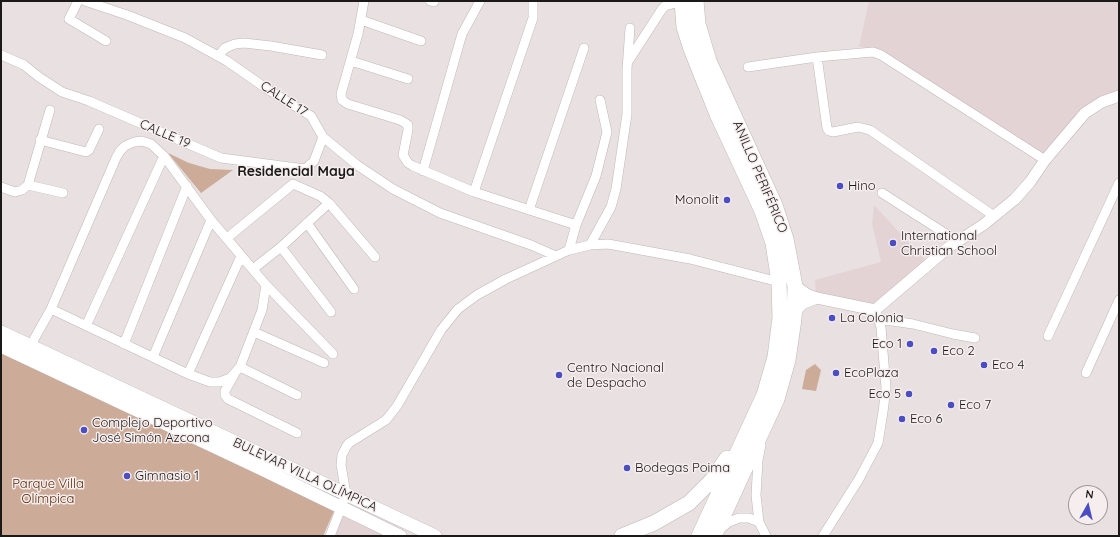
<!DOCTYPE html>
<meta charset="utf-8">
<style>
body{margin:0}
#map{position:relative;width:1120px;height:537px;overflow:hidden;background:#e9e1e1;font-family:Quicksand,sans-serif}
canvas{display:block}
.frame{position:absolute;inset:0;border:2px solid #1c1919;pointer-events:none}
.north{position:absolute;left:1068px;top:485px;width:40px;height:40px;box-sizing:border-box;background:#f6eeee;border:1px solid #9f9999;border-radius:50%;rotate:8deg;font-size:11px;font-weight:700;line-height:16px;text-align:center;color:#1c1919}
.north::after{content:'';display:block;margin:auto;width:14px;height:18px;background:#4b4dc3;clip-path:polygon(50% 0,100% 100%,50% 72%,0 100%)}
</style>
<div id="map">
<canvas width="1120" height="537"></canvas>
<div class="frame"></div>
<div class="north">N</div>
</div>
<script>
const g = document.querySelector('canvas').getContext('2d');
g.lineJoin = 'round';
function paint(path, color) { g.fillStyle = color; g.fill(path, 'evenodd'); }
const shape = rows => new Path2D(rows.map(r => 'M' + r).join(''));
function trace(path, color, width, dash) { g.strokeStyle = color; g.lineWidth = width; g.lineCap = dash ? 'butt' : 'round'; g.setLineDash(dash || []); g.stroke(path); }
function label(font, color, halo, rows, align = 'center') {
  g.font = font + ' Quicksand,sans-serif'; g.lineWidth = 3; g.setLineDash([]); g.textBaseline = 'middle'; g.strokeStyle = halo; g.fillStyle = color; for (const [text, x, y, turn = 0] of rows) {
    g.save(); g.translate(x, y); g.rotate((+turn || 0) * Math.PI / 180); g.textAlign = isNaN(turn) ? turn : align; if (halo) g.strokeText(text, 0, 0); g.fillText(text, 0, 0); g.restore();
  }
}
const built = shape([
 [869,1,1119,1,1119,90,1044,154,880,49,859,47],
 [874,205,926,261,890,294,871,306,816,294,815,280,881,262,872,224],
 [336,510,390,536,325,536]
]);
const green = shape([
 [168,153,189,163,210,169,233,170,201,193],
 [1,351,335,509,323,536,1,536],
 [815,364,821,370,816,391,802,389,806,370]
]);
const minor = shape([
 [78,1,69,19,106,41],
 [85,1,127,15,185,38,227,61,267,89,311,116,323,137,357,165,393,189,440,213,531,245,556,256],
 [364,1,358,34,341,94,342,100,348,104,400,120,405,123,408,125,408,130,403,155,408,163,413,166,474,192,576,225],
 [430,1,434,2],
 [361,20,421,41],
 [1,55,24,65,39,77,62,92,89,101,221,158,305,169,314,161,323,137],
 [218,56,225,48,235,44,244,43,271,46,322,55],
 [817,57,827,128,829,131,833,132,858,127,870,130,994,216],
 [629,60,662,9,665,6,682,1],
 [351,61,408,79],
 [748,67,817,57,873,52,881,55,1045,160],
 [40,140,86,152,89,150,99,129],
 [423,171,462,34,480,1],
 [28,185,63,193],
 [1,187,15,192,22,190,28,185,50,110],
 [474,192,533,18,533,1],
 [882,193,957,241],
 [529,210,584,48],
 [307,223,354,289],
 [227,238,293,184,320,196,329,203,375,257],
 [590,245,611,207,616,189,627,114,627,69,630,28],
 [281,247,331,312],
 [569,250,576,225,596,176,607,132,600,100],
 [253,269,281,247,329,203],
 [51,309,188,374,210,382,220,382,230,378,240,367,262,310,266,285],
 [878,319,913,324,953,334,975,338],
 [86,326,164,156],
 [254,332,324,363],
 [1048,336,1119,183],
 [124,344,187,186],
 [28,350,51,309,116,158,120,151,125,146,134,142,142,141,151,144,164,156,211,220,266,285,333,354],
 [153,357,211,220],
 [240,367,297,395],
 [1086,373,1119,300],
 [188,374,241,256],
 [234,375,225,391,225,395,228,399,297,433],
 [761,445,758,460,756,495,759,522,766,536],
 [719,530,729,522,739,518,749,518,759,522],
 [330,536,341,508,346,494,341,465,342,455,346,447,349,443,386,420,397,406,441,330,458,309,477,295,506,279,569,250,590,245,608,244,690,259,779,282],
 [823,536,859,479,878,443,883,412,886,388,881,327,875,310]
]);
const tertiary = shape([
 [795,286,808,295,817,298,875,310,949,247,983,225,1015,199,1030,182,1045,160,1085,113,1102,102,1119,96],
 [795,317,798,308,804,303,817,298]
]);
const secondary = shape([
 [1,332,435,536],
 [1,346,260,468,400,536]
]);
const trunk = shape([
 [682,1,684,27,691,49,717,114,762,211,773,243,779,282,780,318,775,357,764,395,699,536],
 [696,1,698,24,709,61,775,205,786,239,795,286,794,319,788,360,777,399,714,536],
 [622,536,654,523,689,503,712,480,727,458]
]);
const markers = [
 [840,186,4,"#4b4dc3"],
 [727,200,4,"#4b4dc3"],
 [893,243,4,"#4b4dc3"],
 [832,318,4,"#4b4dc3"],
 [910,344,4,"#4b4dc3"],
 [934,351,4,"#4b4dc3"],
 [984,365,4,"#4b4dc3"],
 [836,373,4,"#4b4dc3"],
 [559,375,4,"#4b4dc3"],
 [909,394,4,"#4b4dc3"],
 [951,405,4,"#4b4dc3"],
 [902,419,4,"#4b4dc3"],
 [84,430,4,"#4b4dc3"],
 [627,468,4,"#4b4dc3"],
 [127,476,4,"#4b4dc3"]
];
const streetNames = [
 ["CALLE 17",284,99,33],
 ["CALLE 19",165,134,23],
 ["ANILLO PERIFÉRICO",760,177,67],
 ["BULEVAR VILLA OLÍMPICA",305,475,25]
];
const poiNames = [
 ["Hino",848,186],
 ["Monolit",719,200,"right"],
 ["International",901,236],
 ["Christian School",901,251],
 ["La Colonia",840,318],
 ["Eco 1",902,344,"right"],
 ["Eco 2",942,351],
 ["Eco 4",992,365],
 ["Centro Nacional",567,368],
 ["de Despacho",567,383],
 ["EcoPlaza",844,373],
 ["Eco 5",901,394,"right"],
 ["Eco 7",959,405],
 ["Eco 6",910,419],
 ["Complejo Deportivo",92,423],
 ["José Simón Azcona",92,438],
 ["Bodegas Poima",635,468],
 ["Gimnasio 1",135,476]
];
const parkNames = [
 ["Parque Villa",48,484],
 ["Olímpica",48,499]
];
const neighbourhoodNames = [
 ["Residencial Maya",296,172]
];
paint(built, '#e3d3d4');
paint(green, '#ccab98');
trace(minor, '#beb6b7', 10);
trace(tertiary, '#beb6b7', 12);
trace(secondary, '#beb6b7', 14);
trace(trunk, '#beb6b7', 16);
trace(minor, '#fff', 9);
trace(tertiary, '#fff', 11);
trace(secondary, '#fff', 13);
trace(trunk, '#fff', 15);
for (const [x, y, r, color] of markers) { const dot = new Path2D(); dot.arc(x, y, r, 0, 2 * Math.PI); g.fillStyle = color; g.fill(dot); trace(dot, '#f6eeee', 1.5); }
label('13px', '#1c1919', '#f6eeee', streetNames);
label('13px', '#1c1919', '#f6eeee', poiNames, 'left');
label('13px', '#592804', '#f6eeee', parkNames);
label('bold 14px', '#1c1919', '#f6eeee', neighbourhoodNames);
</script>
